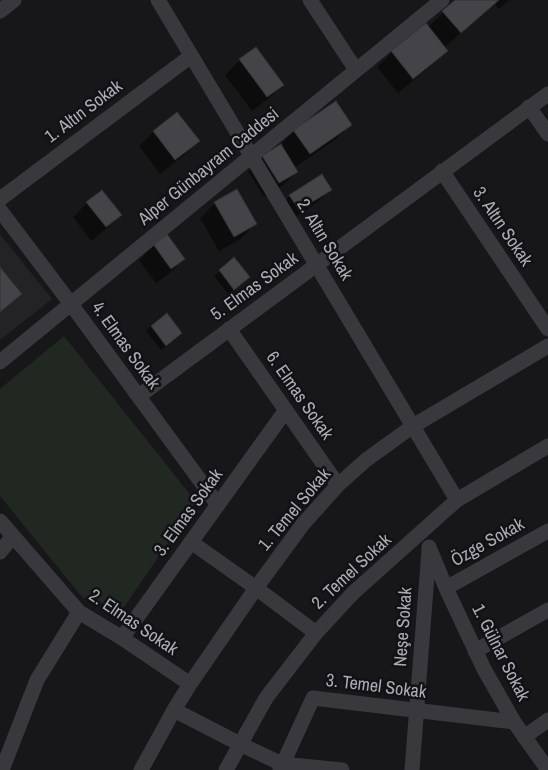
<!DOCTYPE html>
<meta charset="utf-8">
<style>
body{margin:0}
canvas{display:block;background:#171618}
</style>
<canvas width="548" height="770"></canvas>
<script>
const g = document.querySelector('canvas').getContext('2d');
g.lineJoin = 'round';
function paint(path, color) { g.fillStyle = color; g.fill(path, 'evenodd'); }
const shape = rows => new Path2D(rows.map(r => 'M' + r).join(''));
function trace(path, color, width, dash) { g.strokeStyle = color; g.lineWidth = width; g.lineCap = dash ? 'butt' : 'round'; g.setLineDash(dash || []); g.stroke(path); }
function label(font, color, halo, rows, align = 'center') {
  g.font = font + ' "Archivo Narrow",sans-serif'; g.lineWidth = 5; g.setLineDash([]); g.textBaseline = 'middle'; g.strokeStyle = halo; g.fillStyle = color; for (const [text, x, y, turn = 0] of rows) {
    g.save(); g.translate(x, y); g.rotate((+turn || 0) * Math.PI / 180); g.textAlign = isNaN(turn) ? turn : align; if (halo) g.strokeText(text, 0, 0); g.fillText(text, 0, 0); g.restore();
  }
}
const built = shape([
 [0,234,52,299,0,340]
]);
const green = shape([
 [64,336,196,502,122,610,82,597,0,496,0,389]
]);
const shadow = shape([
 [457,0,509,0,499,9,494,3,444,48,447,51,432,65,398,93,377,67,392,52,426,25,428,27],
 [240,60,283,85,268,99,252,111,225,75],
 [350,125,336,139,294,168,296,172,282,186,264,197,248,171,263,157,280,145,294,131],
 [154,131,198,141,183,156,160,174,139,146],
 [330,190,315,204,284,224,275,210,290,196],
 [87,203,120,215,105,230,91,241,73,217],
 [215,203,255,224,241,239,219,251,200,218],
 [154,245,183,259,169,274,156,283,139,260],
 [234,259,249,277,228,294,214,276],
 [151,326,176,338,161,350,146,331]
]);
const building = shape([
 [455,0,499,0,461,33,442,11,455,0],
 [426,23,448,51,413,79,391,51,426,23],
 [256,47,284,85,267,97,239,59,256,47],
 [336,101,352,125,310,154,293,130,336,101],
 [177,112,200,141,175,160,153,131,177,112],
 [281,144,298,172,279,183,262,156,281,144],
 [322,174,332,190,299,210,289,195,322,174],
 [237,189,257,224,234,237,214,202,237,189],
 [102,190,122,215,106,227,86,202,102,190],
 [167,234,185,259,171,269,153,244,167,234],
 [234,257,250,277,234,290,219,270,234,257],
 [0,267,22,294,0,312,0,267],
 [167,313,182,333,166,346,151,326,167,313]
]);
const minor = shape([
 [158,0,457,500],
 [310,0,356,70],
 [0,11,14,0],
 [529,107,548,134],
 [442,171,548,329],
 [0,199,191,56],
 [0,210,71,304,218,505],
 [229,329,338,485],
 [0,362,442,0],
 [139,396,548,94],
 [0,521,79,612,122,638,190,684],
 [191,542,256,588,316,633],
 [429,547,446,588,484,669,514,722,548,770],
 [0,552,13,536],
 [446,588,548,531],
 [122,638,286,410],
 [475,651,548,610],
 [174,710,240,744,282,764,342,770],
 [524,737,548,720],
 [2,770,37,680,79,612],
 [141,770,174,710,190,684,256,588,303,524,338,485,366,460,413,426,548,346],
 [226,770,266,698,316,633,353,593,457,500,548,446],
 [280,770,313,698,514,722],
 [412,770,429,550]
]);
const streetNames = [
 ["1. Altın Sokak",84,112,-37],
 ["Alper Günbayram Caddesi",209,167,-39],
 ["3. Altın Sokak",502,227,56],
 ["2. Altın Sokak",324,240,59],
 ["5. Elmas Sokak",255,287,-36],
 ["4. Elmas Sokak",125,346,54],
 ["6. Elmas Sokak",299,396,55],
 ["1. Temel Sokak",295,510,-50],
 ["3. Elmas Sokak",189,513,-54],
 ["Özge Sokak",488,543,-29],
 ["2. Temel Sokak",352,572,-43],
 ["2. Elmas Sokak",133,623,34],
 ["Neşe Sokak",404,627,-86],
 ["1. Gülnar Sokak",500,653,63],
 ["3. Temel Sokak",376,687,7]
];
paint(built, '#232225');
paint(green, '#212822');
paint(shadow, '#0007');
paint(building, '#444348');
trace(building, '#313134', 1);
trace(minor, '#38383d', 15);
label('18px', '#aaacb7', '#121113', streetNames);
</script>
